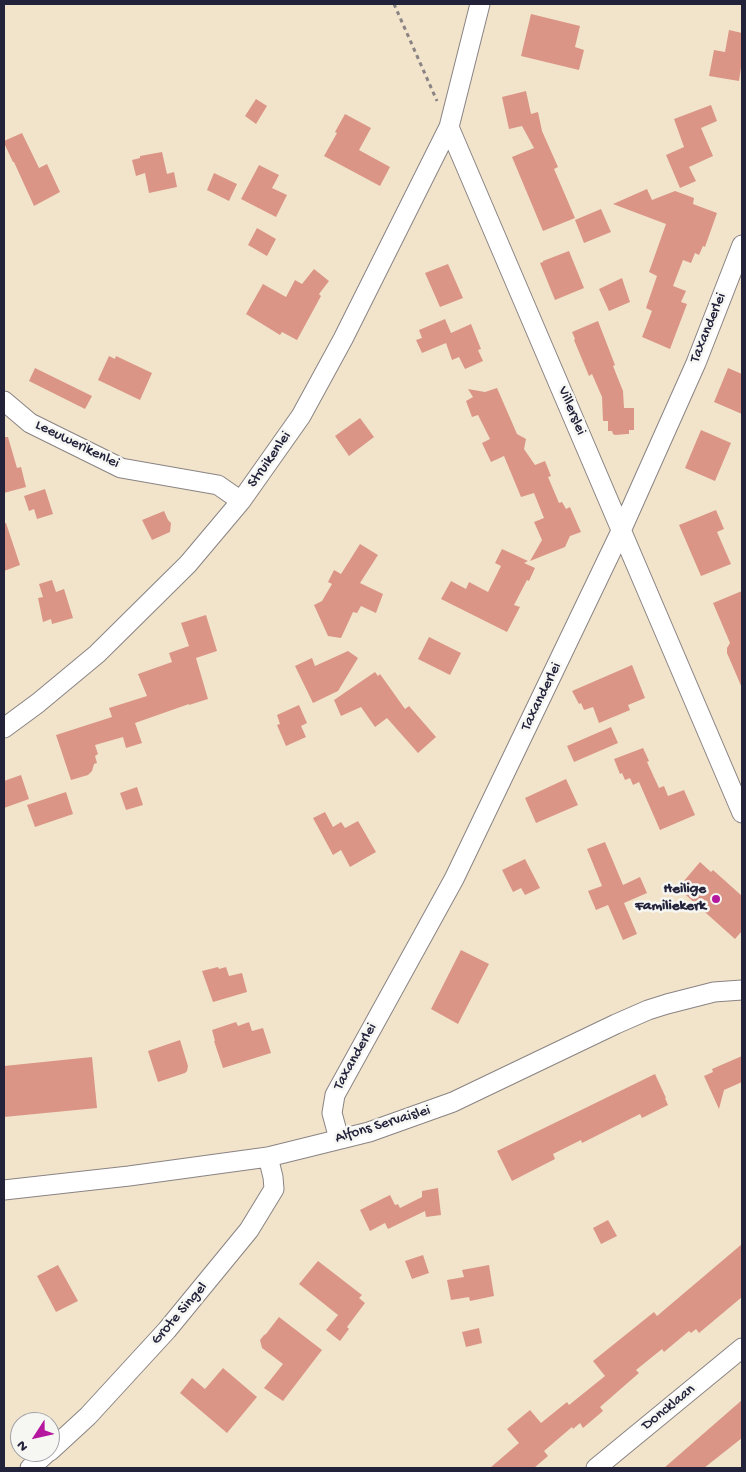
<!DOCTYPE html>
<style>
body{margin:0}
#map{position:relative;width:746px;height:1472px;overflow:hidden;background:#f1e4cb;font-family:"Gochi Hand",sans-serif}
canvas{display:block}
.frame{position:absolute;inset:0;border:5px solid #22223b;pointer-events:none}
.north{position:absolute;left:10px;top:1412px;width:50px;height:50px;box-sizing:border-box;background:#f6f6f2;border:1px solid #a1a1a9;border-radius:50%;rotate:235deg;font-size:14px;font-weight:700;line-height:20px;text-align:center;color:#22223b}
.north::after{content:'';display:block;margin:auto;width:18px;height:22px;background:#b5179e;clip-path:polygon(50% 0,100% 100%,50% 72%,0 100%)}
</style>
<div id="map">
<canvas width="746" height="1472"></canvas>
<div class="frame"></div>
<div class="north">N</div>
</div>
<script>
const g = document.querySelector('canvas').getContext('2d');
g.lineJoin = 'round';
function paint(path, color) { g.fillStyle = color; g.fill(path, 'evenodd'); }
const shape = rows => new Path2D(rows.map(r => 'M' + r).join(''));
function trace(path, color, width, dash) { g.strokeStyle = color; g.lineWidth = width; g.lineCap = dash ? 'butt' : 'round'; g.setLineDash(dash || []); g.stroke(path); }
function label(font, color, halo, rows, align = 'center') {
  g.font = font + ' "Gochi Hand",sans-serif'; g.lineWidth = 5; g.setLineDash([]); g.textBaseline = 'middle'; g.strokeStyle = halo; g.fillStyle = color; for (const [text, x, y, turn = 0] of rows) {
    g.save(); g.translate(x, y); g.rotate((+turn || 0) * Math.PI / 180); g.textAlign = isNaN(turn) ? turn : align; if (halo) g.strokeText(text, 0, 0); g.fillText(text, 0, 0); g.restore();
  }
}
const building = shape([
 [531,14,580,26,575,47,584,50,579,70,521,56],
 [729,30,742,33,742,61,739,81,709,76,714,50,725,52],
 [526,91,531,114,538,112,542,131,558,167,554,169,575,218,543,231,512,157,534,148,522,126,509,129,502,97],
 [256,99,267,106,256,124,245,116],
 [711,105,717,121,701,128,713,156,689,167,696,181,680,188,666,155,684,147,674,119],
 [345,114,371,128,359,150,390,167,380,186,324,156,337,133,335,132],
 [22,133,39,168,47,164,60,192,34,206,14,162,13,162,4,143,4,141],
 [162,152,167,174,174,172,177,187,149,193,145,173,136,176,132,160,140,158,140,156],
 [259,165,279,175,272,188,287,195,276,217,241,199],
 [214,173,237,184,229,201,207,190],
 [647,189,652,200,675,191,694,198,693,204,717,213,705,247,703,246,699,255,695,253,691,263,683,260,673,286,686,291,681,302,687,304,670,349,642,337,652,311,646,308,657,276,649,272,666,224,613,204],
 [601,209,611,232,584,243,575,220],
 [257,228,276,239,267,256,248,245],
 [569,251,584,288,555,300,540,263,543,262,543,261],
 [448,264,463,298,440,307,425,273],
 [314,269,329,281,319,294,321,296,297,340,282,332,280,335,246,314,263,284,286,297,295,280,302,284],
 [622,278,630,302,609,311,599,289],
 [445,319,451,333,471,324,481,349,478,350,483,361,465,369,459,357,452,360,446,343,422,353,416,340,422,338,419,330],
 [598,321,615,365,613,366,623,391,624,408,634,408,634,430,629,430,629,434,627,434,615,435,613,434,612,431,608,431,608,421,603,421,602,397,592,374,589,376,574,340,575,339,572,332],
 [109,356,115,359,116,356,152,373,140,400,98,380],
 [35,368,92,396,85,409,29,381],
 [728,368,742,374,742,414,714,402],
 [497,388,517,434,526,439,524,449,535,465,545,461,551,476,548,477,559,503,562,502,566,509,570,507,581,532,570,536,565,547,530,561,542,540,534,522,544,518,534,493,521,497,504,456,491,462,482,443,490,439,478,415,472,417,466,401,473,397,468,389,485,392],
 [360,418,374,437,349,456,335,436],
 [701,430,731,443,715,481,685,468],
 [4,437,8,437,17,468,21,467,26,487,4,493],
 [45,489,53,514,37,519,34,509,29,511,24,496],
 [716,510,724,529,717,532,731,564,701,576,679,525],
 [164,511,168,520,171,523,170,532,152,540,142,520],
 [4,523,6,523,20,565,4,571],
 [360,544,378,555,360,583,383,594,376,613,361,606,357,613,353,612,341,638,328,636,314,605,322,601,332,584,328,582,334,570,341,574],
 [502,549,528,561,524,563,535,568,529,581,527,580,514,605,520,607,507,632,441,599,451,581,466,589,469,582,488,592,501,566,495,563],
 [52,580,56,592,64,589,73,618,52,624,51,619,43,622,38,598,43,597,39,584],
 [742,591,742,688,727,653,727,648,730,643,713,603],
 [206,615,217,651,196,658,208,699,189,705,189,704,135,723,142,743,126,748,123,737,95,745,98,754,95,756,97,763,94,764,92,771,88,775,71,780,56,735,112,717,109,708,147,696,138,674,172,662,169,653,189,646,181,623],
 [429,637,461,653,450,675,418,659],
 [348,651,358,658,338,691,313,703,295,666,312,658,315,666],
 [632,665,645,698,628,705,630,710,599,723,593,707,584,710,581,703,579,704,572,691],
 [375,672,378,676,380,674,405,709,409,706,436,737,418,753,387,718,375,727,361,707,341,716,334,700],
 [299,705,307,723,301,726,306,737,286,746,277,725,280,724,277,715],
 [611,727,618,743,574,762,567,746],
 [643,748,649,761,647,762,659,788,664,786,668,796,684,790,695,815,660,830,639,782,633,785,630,778,625,780,622,773,620,774,614,759],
 [21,775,29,799,4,808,4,781],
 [566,779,578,805,536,823,525,798],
 [137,787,143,805,126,810,120,793],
 [66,792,73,814,35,827,27,805],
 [325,812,333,827,341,822,345,828,358,821,376,852,350,867,341,850,333,855,313,818],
 [605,842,623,885,640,877,647,893,624,903,637,934,623,940,608,905,596,910,588,891,602,886,587,849],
 [525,859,540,888,525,895,521,888,513,892,502,870],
 [700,862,711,872,713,870,742,896,742,931,735,939,678,888],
 [461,950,489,964,458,1024,431,1009],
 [218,967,219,969,226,967,229,976,242,973,247,992,213,1002,202,971],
 [236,1022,238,1026,249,1022,252,1031,263,1028,271,1053,223,1068,214,1041,215,1041,212,1030],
 [180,1040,188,1066,187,1071,185,1073,158,1082,148,1051],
 [742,1056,742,1082,724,1090,719,1109,704,1076,713,1072,712,1069],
 [92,1057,97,1108,4,1117,4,1066],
 [655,1074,666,1098,665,1098,668,1105,642,1118,640,1114,582,1143,581,1140,553,1154,555,1159,512,1181,497,1151],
 [438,1188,441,1215,426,1217,425,1211,388,1229,385,1223,370,1231,360,1210,390,1195,395,1205,398,1204,400,1208,422,1197,422,1191],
 [608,1220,617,1236,601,1244,593,1228],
 [742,1244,742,1297,699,1333,696,1329,691,1333,689,1331,664,1352,662,1349,636,1370,639,1373,600,1407,603,1411,583,1428,580,1423,573,1429,572,1427,544,1451,548,1456,534,1468,490,1468,519,1443,507,1429,530,1410,541,1423,567,1402,569,1405,605,1376,593,1361,654,1312,657,1316],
 [423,1255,429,1273,412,1279,405,1261],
 [318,1261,362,1295,359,1298,365,1303,347,1327,349,1329,340,1341,326,1330,338,1315,299,1284],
 [58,1265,78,1301,56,1312,37,1276],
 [489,1265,494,1296,470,1301,469,1297,451,1300,447,1280,464,1277,462,1270],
 [279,1317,322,1350,283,1401,264,1388,283,1364,262,1348,260,1340,264,1335,266,1334],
 [479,1328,482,1343,466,1347,462,1332],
 [223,1368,257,1397,227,1433,180,1393,192,1378,205,1389],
 [742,1400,742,1438,704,1468,664,1468]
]);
const path = shape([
 [394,4,437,101]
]);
const minor = shape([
 [449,127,742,813],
 [4,401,30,423,121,468,218,485,241,501],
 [4,728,38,703,97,654,188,564,241,501,301,416,343,339,449,127,480,4],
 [339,1139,332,1113,335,1095,454,879,621,531,696,363,742,245],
 [4,1190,129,1176,268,1157,369,1132,453,1102,616,1024,648,1010,667,1004,714,992,742,990],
 [50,1451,88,1416,167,1330,249,1230,274,1189,273,1177,268,1157],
 [30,1468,48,1452],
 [596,1468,742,1348]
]);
const markers = [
 [716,899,5,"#b5179e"]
];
const streetNames = [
 ["Taxanderlei",709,328,-68],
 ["Villerslei",571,411,67],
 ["Leeuwerikenlei",77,445,26],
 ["Struikenlei",270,460,-55],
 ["Taxanderlei",542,697,-64],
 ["Taxanderlei",356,1057,-61],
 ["Alfons Servaislei",383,1125,-17],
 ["Grote Singel",180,1314,-49],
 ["Doncklaan",669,1408,-39]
];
const poiNames = [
 ["Heilige",706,890],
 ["Familiekerk",706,907]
];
paint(building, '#db9586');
trace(minor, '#8a8383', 21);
trace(path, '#8a8383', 3, [4, 4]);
trace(minor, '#fff', 19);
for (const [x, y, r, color] of markers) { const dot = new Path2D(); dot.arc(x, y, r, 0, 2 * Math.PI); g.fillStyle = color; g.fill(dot); trace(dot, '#f6f6f2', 2); }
label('15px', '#22223b', '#f6f6f2', streetNames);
label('bold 15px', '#22223b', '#f6f6f2', poiNames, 'right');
</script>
